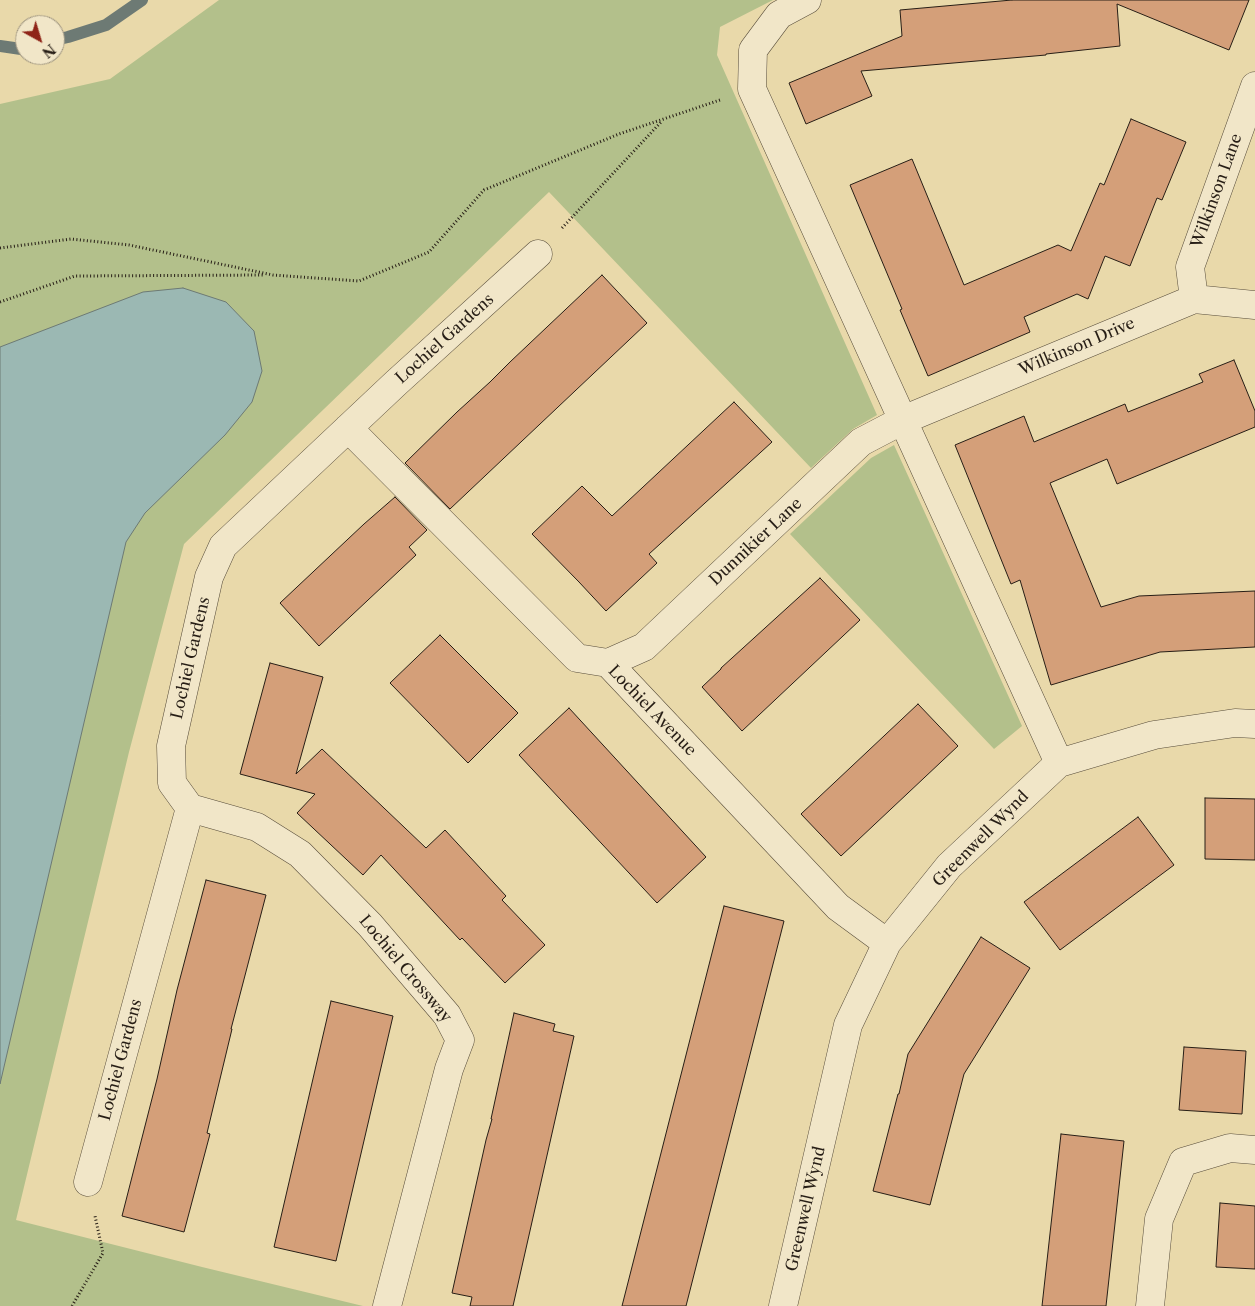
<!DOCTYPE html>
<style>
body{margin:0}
#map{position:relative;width:1255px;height:1306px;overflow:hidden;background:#e9d9aa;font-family:"Libre Caslon Text",serif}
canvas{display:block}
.north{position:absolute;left:15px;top:15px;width:50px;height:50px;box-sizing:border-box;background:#f1e6c8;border:1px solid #a09681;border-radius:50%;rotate:141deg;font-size:14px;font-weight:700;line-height:20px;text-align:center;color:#271e16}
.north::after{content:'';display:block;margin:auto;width:18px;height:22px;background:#8f2418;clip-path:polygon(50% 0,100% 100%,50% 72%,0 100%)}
</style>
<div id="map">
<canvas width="1255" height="1306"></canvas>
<div class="north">N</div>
</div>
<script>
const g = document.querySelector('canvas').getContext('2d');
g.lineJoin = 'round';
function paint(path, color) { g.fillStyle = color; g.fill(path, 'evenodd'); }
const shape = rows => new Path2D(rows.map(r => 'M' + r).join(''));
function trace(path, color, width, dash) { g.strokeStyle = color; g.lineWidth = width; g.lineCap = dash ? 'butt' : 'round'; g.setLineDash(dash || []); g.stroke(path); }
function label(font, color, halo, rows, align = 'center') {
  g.font = font + ' "Libre Caslon Text",serif'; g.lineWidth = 5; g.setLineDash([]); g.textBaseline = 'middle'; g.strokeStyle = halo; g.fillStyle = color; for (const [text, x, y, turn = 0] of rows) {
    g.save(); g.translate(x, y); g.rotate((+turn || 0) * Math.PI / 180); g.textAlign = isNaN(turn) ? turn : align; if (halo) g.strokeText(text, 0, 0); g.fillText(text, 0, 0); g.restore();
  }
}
const green = shape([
 [219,0,773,0,720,27,717,55,877,415,853,429,811,468,549,192,184,544,129,752,16,1220,202,1267,363,1306,0,1306,0,104,110,79],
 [894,445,1022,726,994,749,790,534,871,458]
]);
const water = shape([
 [183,288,226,302,254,331,262,371,252,402,225,435,145,513,126,542,0,1084,0,347,143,292,183,288]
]);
const stream = shape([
 [55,40,68,37,106,25,142,0],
 [0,46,21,49,25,48]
]);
const building = shape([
 [1012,0,1249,0,1229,50,1117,4,1120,46,1046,54,1046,55,861,71,872,96,806,124,789,83,902,36,900,10,1012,0],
 [1131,119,1186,142,1162,200,1157,198,1130,266,1105,256,1088,299,1077,294,1024,317,1030,332,928,376,900,310,902,309,850,185,912,159,964,285,1058,245,1071,251,1100,183,1104,185,1131,119],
 [602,275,647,323,450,509,405,463,457,412,490,382,510,362,602,275],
 [1234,360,1255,411,1255,427,1117,484,1107,459,1050,483,1101,607,1139,596,1255,591,1255,647,1160,652,1051,685,1020,580,1011,584,955,445,1024,416,1034,442,1125,404,1128,412,1203,382,1199,374,1234,360],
 [734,402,772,442,649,554,657,563,606,611,579,582,532,534,582,486,612,516,734,402],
 [395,497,427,530,409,547,416,555,319,646,280,603,364,524,395,497],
 [820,578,860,620,742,731,702,687,721,669,721,668,820,578],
 [440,635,518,713,468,763,390,683,440,635],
 [270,663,323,677,296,774,322,749,426,848,445,830,506,896,502,900,545,945,505,983,462,938,460,940,381,855,363,875,297,813,315,794,240,774,270,663],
 [918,704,958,746,841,856,801,814,918,704],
 [569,708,706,857,657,903,519,755,569,708],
 [1205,798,1255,799,1255,860,1205,859,1205,798],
 [1138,817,1174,865,1060,950,1024,902,1138,817],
 [206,880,266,895,231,1029,232,1029,207,1133,210,1134,184,1232,122,1216,157,1079,177,990,206,880],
 [724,906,784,921,686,1306,622,1306,724,906],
 [981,937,1030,968,964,1074,930,1205,873,1191,898,1094,899,1094,908,1054,981,937],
 [331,1001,393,1016,336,1261,274,1247,331,1001],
 [514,1013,555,1024,553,1031,574,1036,513,1306,470,1306,472,1297,452,1293,486,1140,492,1119,491,1119,514,1013],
 [1184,1047,1246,1051,1242,1114,1179,1110,1184,1047],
 [1061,1134,1124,1141,1106,1306,1042,1306,1061,1134],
 [1220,1203,1255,1206,1255,1269,1216,1267,1220,1203]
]);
const path = shape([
 [562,228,662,121],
 [0,248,71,239,129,245,273,275,359,281,429,252,484,190,619,134,720,100],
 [0,302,75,276,265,275],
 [72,1306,103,1253,95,1216]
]);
const minor = shape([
 [807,0,779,15,753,50,752,89,1059,763],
 [1194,299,1190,267,1255,86],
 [348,428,577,658,608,663,838,907,887,943],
 [608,663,644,647,861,442,903,420,1194,299,1255,305],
 [190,808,172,783,171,746,209,577,223,546,396,383,538,254],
 [190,808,257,827,300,854,370,925,447,1015,460,1040,449,1069,387,1306],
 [88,1182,190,808],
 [783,1306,848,1025,887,943,949,866,1059,763,1154,735,1235,723,1255,724],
 [1150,1306,1159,1219,1183,1162,1230,1148,1255,1150]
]);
const streetNames = [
 ["Wilkinson Lane",1217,191,-70],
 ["Lochiel Gardens",445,339,-42],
 ["Wilkinson Drive",1077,347,-23],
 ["Dunnikier Lane",756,542,-43],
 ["Lochiel Gardens",191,658,-77],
 ["Lochiel Avenue",652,711,46],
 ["Greenwell Wynd",981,839,-45],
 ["Lochiel Crossway",405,969,50],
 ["Lochiel Gardens",121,1060,-75],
 ["Greenwell Wynd",806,1209,-77]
];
paint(green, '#b3c08b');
paint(water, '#9bb8b3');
trace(water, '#6d7a74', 1);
trace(stream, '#6d7a74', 12);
paint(building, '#d49f79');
trace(building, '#271e16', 1);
trace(minor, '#584d3b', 29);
trace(path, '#271e16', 3, [1, 2.5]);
trace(minor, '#f1e6c8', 28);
label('16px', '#271e16', '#f1e6c8', streetNames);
</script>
